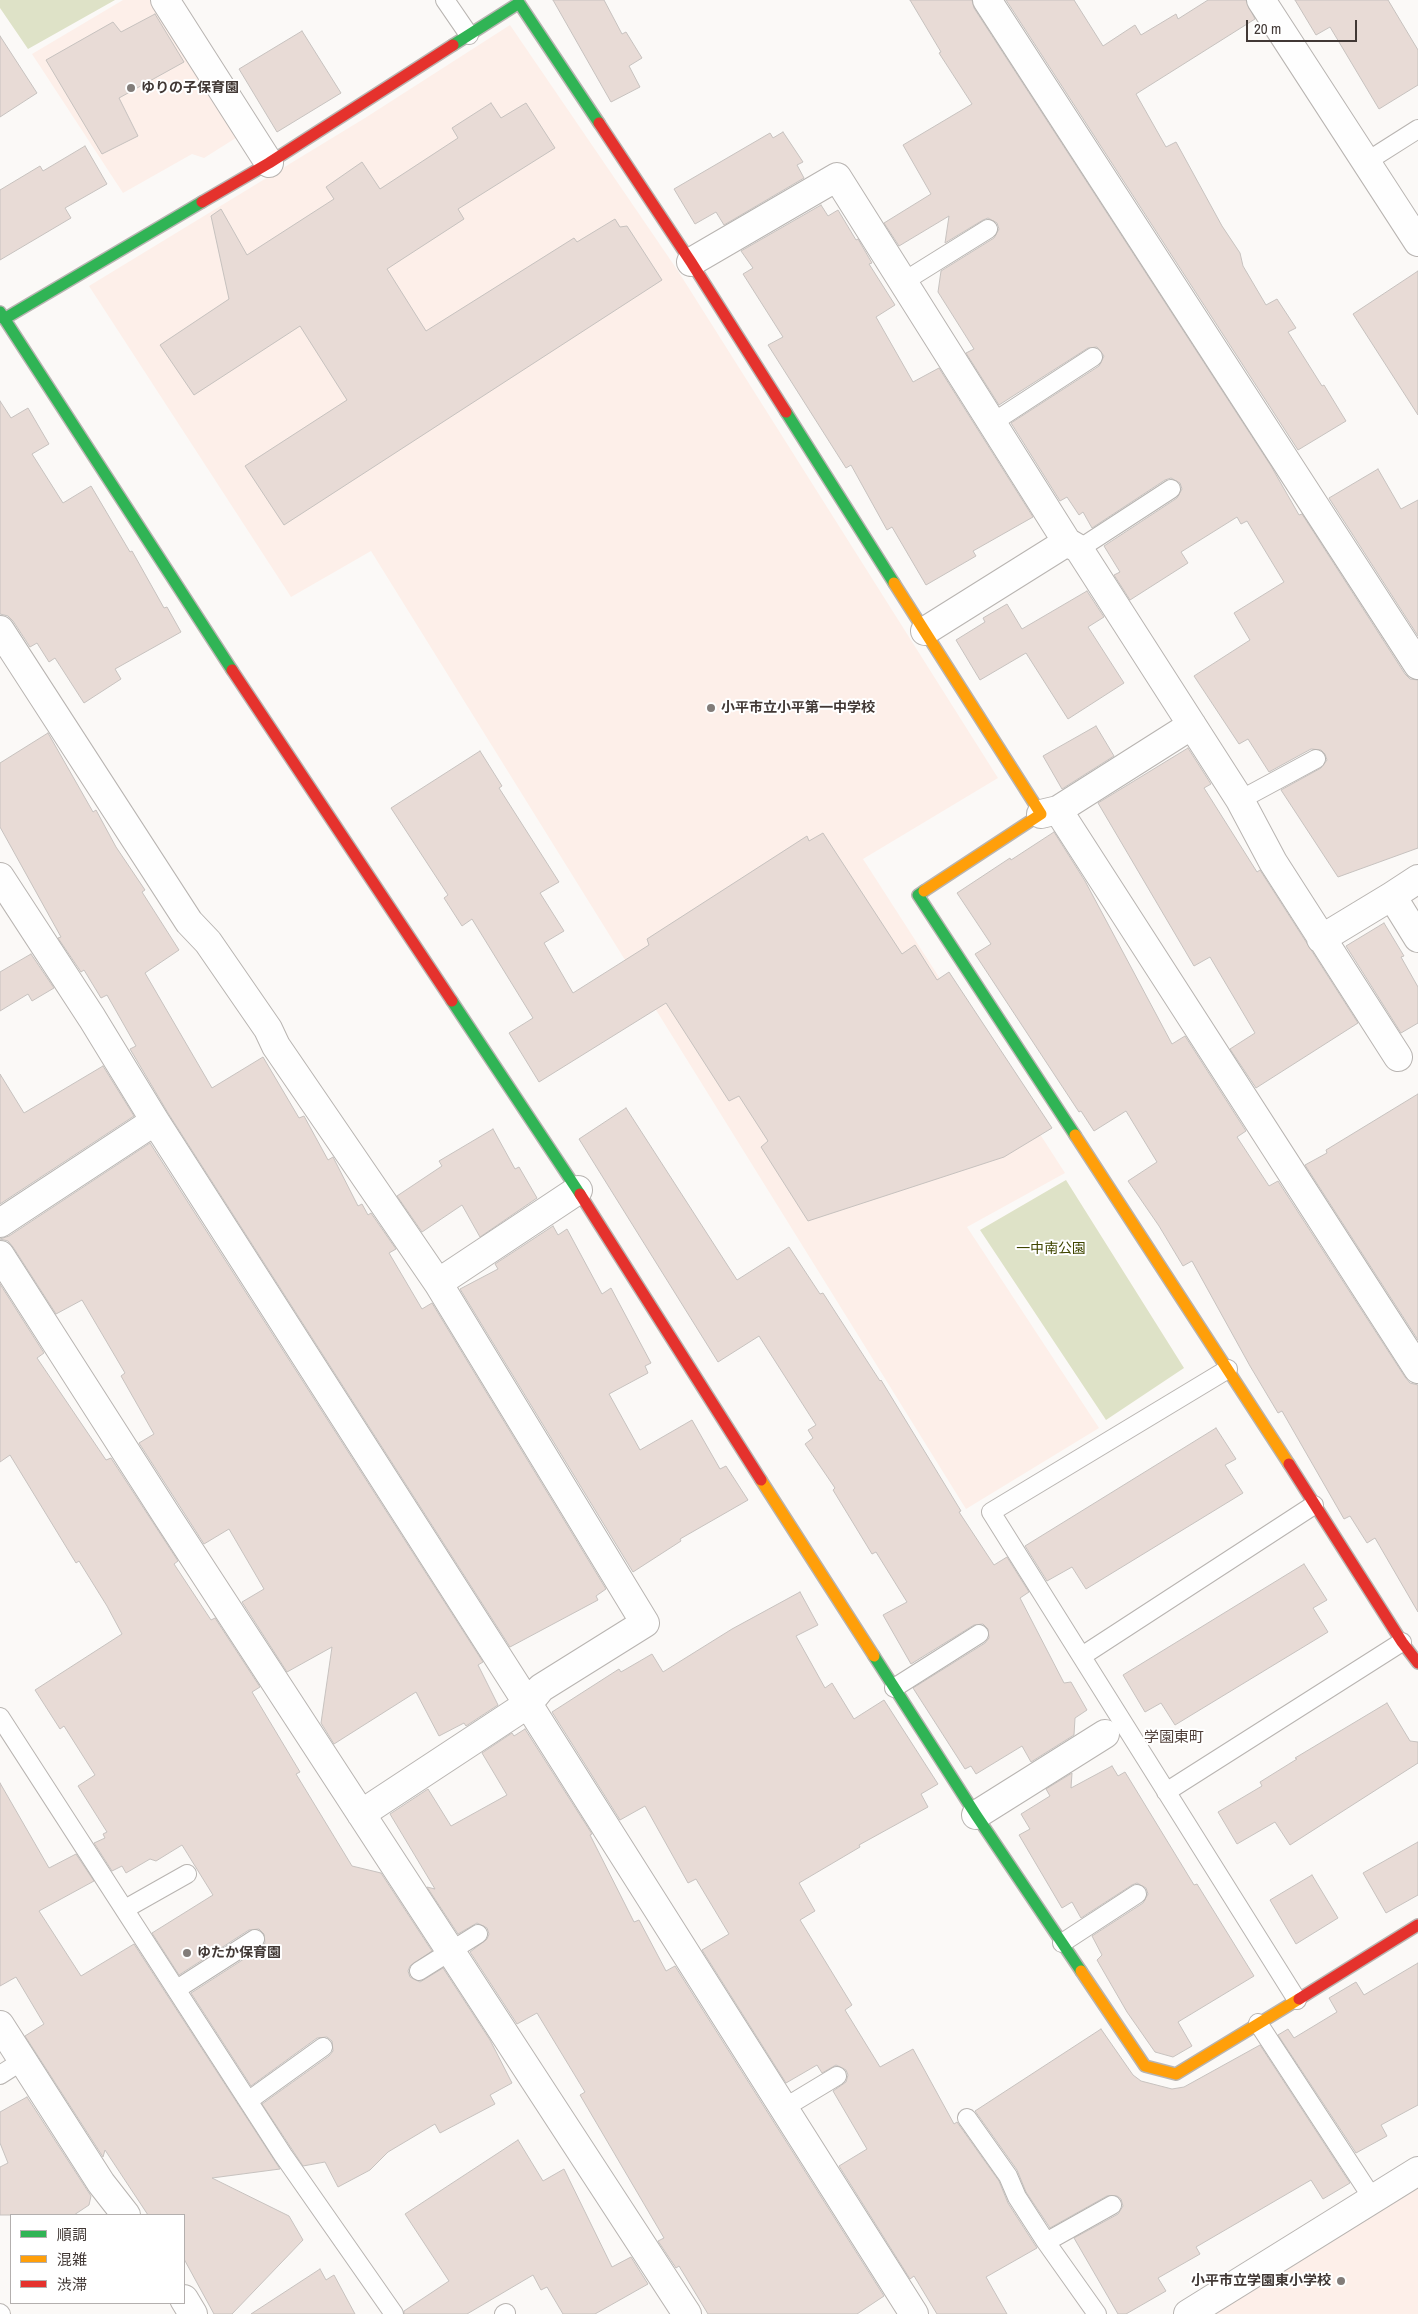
<!DOCTYPE html>
<meta charset="utf-8">
<style>
body{margin:0}
#map{position:relative;width:1418px;height:2314px;overflow:hidden;background:#fbf9f7;font-family:"Archivo Narrow","Noto Sans JP",sans-serif}
canvas{display:block}
.legend{position:absolute;left:10px;top:2214px;width:175px;height:90px;box-sizing:border-box;background:#fff;border:1px solid #b3afae;margin:0;padding:6px 9px;list-style:none;font-size:15px;color:#413835}
.legend li{display:flex;align-items:center;gap:10px;height:25px}
.legend b{width:25px;border:1px solid #b3afae}
.scale{position:absolute;left:1246px;top:20px;width:111px;height:22px;box-sizing:border-box;border:2px solid #413835;border-top:0;padding-left:6px;font-size:15px;line-height:18px;white-space:nowrap;color:#413835;-webkit-text-stroke:4px #fff;paint-order:stroke}
</style>
<div id="map">
<canvas width="1418" height="2314"></canvas>
<ul class="legend">
<li><b style="height:6px;background:#30b455"></b>順調</li>
<li><b style="height:6px;background:#ff9f0a"></b>混雑</li>
<li><b style="height:6px;background:#e5322d"></b>渋滞</li>
</ul>
<div class="scale">20 m</div>
</div>
<script>
const g = document.querySelector('canvas').getContext('2d');
g.lineJoin = 'round';
function paint(path, color) { g.fillStyle = color; g.fill(path, 'evenodd'); }
const shape = rows => new Path2D(rows.map(r => 'M' + r).join(''));
function trace(path, color, width, dash) { g.strokeStyle = color; g.lineWidth = width; g.lineCap = dash ? 'butt' : 'round'; g.setLineDash(dash || []); g.stroke(path); }
function label(font, color, halo, rows, align = 'center') {
  g.font = font + ' "Archivo Narrow","Noto Sans JP",sans-serif'; g.lineWidth = 4; g.setLineDash([]); g.textBaseline = 'middle'; g.strokeStyle = halo; g.fillStyle = color; for (const [text, x, y, turn = 0] of rows) {
    g.save(); g.translate(x, y); g.rotate((+turn || 0) * Math.PI / 180); g.textAlign = isNaN(turn) ? turn : align; if (halo) g.strokeText(text, 0, 0); g.fillText(text, 0, 0); g.restore();
  }
}
const built = shape([
 [123,0,152,0,239,136,204,158,192,154,123,193,32,54],
 [510,25,678,271,998,778,863,859,1065,1173,967,1227,1099,1428,966,1509,371,551,291,597,89,286,365,118],
 [1418,2187,1418,2314,1210,2314]
]);
const green = shape([
 [0,0,115,0,28,49,0,8],
 [1066,1180,1184,1368,1106,1420,980,1230]
]);
const building = shape([
 [553,0,604,0,622,34,626,32,642,58,629,66,640,87,611,102,553,0],
 [910,0,972,0,974,8,1271,466,1299,515,1302,514,1405,674,1410,679,1418,680,1418,848,1338,877,1281,790,1321,768,1327,760,1325,754,1321,750,1311,749,1269,772,1248,739,1239,744,1194,676,1250,640,1234,613,1284,582,1247,521,1241,524,1237,517,1181,552,1188,563,1130,600,1114,575,1120,572,1104,546,1177,498,1182,489,1180,483,1171,478,1165,480,1092,528,1083,512,1079,515,1067,497,1060,501,1011,423,1099,366,1104,356,1097,347,1088,348,999,405,966,353,974,349,938,292,941,271,994,238,999,229,997,223,988,218,983,220,945,243,949,216,899,246,884,223,931,194,903,145,972,104,939,53,941,52,910,0],
 [1006,0,1074,0,1103,46,1135,25,1141,35,1176,14,1178,19,1208,0,1246,0,1255,19,1136,94,1166,147,1176,142,1222,226,1240,253,1243,266,1266,305,1277,299,1296,328,1288,332,1322,386,1324,385,1346,421,1298,450,1006,0],
 [1295,0,1388,0,1418,50,1418,85,1379,109,1330,27,1316,35,1295,0],
 [155,14,184,62,119,98,138,136,102,154,46,60,113,22,121,32,155,14],
 [302,31,341,93,277,132,239,69,302,31],
 [0,36,37,93,0,117,0,36],
 [491,103,501,118,526,103,555,148,458,209,464,219,387,269,426,331,574,238,577,242,615,219,620,227,627,226,662,280,284,525,245,466,347,400,300,326,194,395,160,345,229,299,211,216,221,209,247,255,334,199,326,187,362,162,380,189,458,138,452,128,491,103],
 [783,132,803,162,797,165,804,178,724,225,716,212,695,224,674,189,770,133,773,138,783,132],
 [85,146,107,184,65,208,71,218,0,260,0,190,40,166,43,171,85,146],
 [821,205,828,216,838,210,856,240,858,239,872,263,869,264,895,305,876,317,913,382,939,368,1033,517,973,551,976,556,926,585,892,527,887,530,851,465,846,468,768,345,783,337,743,274,753,268,741,251,821,205],
 [1418,271,1418,415,1353,314,1418,271],
 [0,401,11,418,28,408,49,444,32,454,63,503,91,486,130,552,132,551,164,608,167,607,181,632,115,669,121,679,84,703,55,658,49,662,37,643,30,647,13,621,8,616,0,614,0,401],
 [1378,469,1401,509,1418,500,1418,636,1329,498,1378,469],
 [1087,591,1104,617,1088,627,1124,683,1068,719,1026,653,980,680,956,640,985,622,983,618,1007,604,1022,629,1087,591],
 [1096,726,1114,756,1062,789,1043,756,1096,726],
 [48,733,93,812,96,810,116,847,145,890,142,892,179,950,145,973,212,1088,263,1057,299,1118,304,1116,328,1160,333,1157,358,1206,362,1204,368,1215,371,1213,396,1249,389,1253,422,1309,432,1303,606,1589,596,1596,598,1600,510,1647,168,1113,130,1049,136,1046,107,995,101,998,84,970,81,972,58,938,61,937,0,827,0,763,48,733],
 [1188,748,1211,784,1204,788,1257,872,1260,870,1358,1023,1256,1088,1230,1049,1255,1033,1210,957,1194,966,1098,803,1188,748],
 [480,751,502,786,499,788,559,882,540,893,564,931,544,943,573,993,649,945,647,939,807,836,809,841,823,833,902,954,915,945,937,980,949,972,1052,1128,1004,1157,808,1221,761,1147,768,1141,739,1096,729,1101,666,1003,539,1082,509,1033,533,1018,472,919,462,926,444,898,448,895,391,808,480,751],
 [1054,832,1085,881,1172,1044,1185,1036,1246,1131,1237,1137,1269,1186,1278,1181,1405,1377,1410,1383,1418,1385,1418,1612,1375,1538,1367,1543,1350,1516,1344,1519,1282,1411,1278,1413,1250,1366,1192,1261,1183,1266,1159,1226,1128,1181,1157,1162,1126,1111,1094,1131,1081,1111,1079,1112,975,954,991,944,957,893,1010,858,1011,860,1054,832],
 [1384,923,1404,956,1401,957,1418,987,1418,1023,1401,1033,1346,946,1384,923],
 [31,954,54,988,32,1001,28,994,0,1011,0,972,31,954],
 [103,1066,134,1116,0,1204,0,1074,24,1113,103,1066],
 [1418,1094,1418,1340,1305,1165,1327,1153,1326,1150,1418,1094],
 [626,1108,737,1280,789,1247,820,1294,823,1293,880,1381,881,1380,961,1511,959,1512,994,1565,1007,1557,1029,1592,1020,1598,1064,1683,1071,1682,1087,1710,1075,1718,1074,1735,1031,1762,1022,1746,976,1774,971,1766,965,1769,913,1688,985,1643,989,1638,988,1629,983,1624,974,1625,911,1664,883,1615,907,1602,876,1552,872,1554,833,1490,835,1488,805,1444,813,1438,808,1430,816,1425,759,1336,718,1362,579,1139,626,1108],
 [493,1129,515,1169,519,1167,537,1198,480,1237,462,1205,422,1232,397,1196,442,1166,439,1161,493,1129],
 [150,1143,483,1662,478,1665,498,1705,466,1726,464,1723,439,1736,416,1692,334,1744,321,1723,332,1647,287,1672,242,1602,264,1589,229,1529,204,1544,139,1443,154,1434,121,1376,125,1373,82,1300,56,1314,13,1247,8,1241,0,1239,9,1236,150,1143],
 [553,1226,558,1235,567,1229,602,1294,611,1288,651,1363,645,1366,648,1373,609,1394,640,1450,692,1420,720,1469,726,1466,748,1500,680,1539,681,1541,633,1572,460,1289,498,1269,495,1264,553,1226],
 [0,1284,44,1353,37,1358,106,1460,111,1458,178,1561,174,1564,211,1620,215,1618,260,1687,252,1692,300,1772,296,1774,352,1866,381,1873,432,1951,410,1966,408,1971,410,1977,420,1982,443,1968,490,2040,512,2083,490,2095,495,2104,440,2133,435,2124,388,2152,370,2170,338,2187,325,2162,303,2166,262,2104,329,2056,333,2051,332,2041,327,2037,317,2038,251,2086,191,1993,261,1948,265,1943,264,1934,259,1929,249,1930,179,1975,152,1933,213,1895,182,1845,156,1861,150,1859,126,1873,122,1866,112,1871,94,1843,105,1838,103,1834,107,1832,78,1786,95,1775,64,1726,60,1729,35,1690,122,1634,107,1606,79,1561,76,1563,10,1455,0,1462,0,1284],
 [1216,1428,1236,1459,1225,1465,1243,1493,1086,1589,1072,1567,1047,1581,1025,1546,1216,1428],
 [1304,1564,1327,1600,1313,1608,1328,1632,1175,1725,1161,1703,1145,1712,1123,1675,1304,1564],
 [800,1592,818,1625,796,1636,825,1688,832,1683,854,1719,884,1700,938,1784,921,1794,928,1807,859,1845,860,1847,799,1883,815,1911,800,1920,852,2005,845,2010,880,2067,913,2049,954,2124,957,2122,999,2181,1008,2203,1037,2248,986,2277,1007,2314,937,2314,914,2276,910,2279,839,2166,867,2149,833,2091,846,2082,848,2075,846,2070,836,2065,822,2073,817,2065,786,2083,702,1950,729,1934,696,1879,688,1883,645,1806,620,1820,552,1712,619,1669,621,1672,652,1654,663,1672,732,1629,800,1592],
 [1387,1703,1410,1741,1418,1742,1418,1763,1290,1845,1275,1822,1237,1844,1218,1812,1262,1786,1260,1782,1297,1759,1295,1758,1387,1703],
 [525,1729,592,1834,590,1835,634,1922,639,1920,666,1971,675,1966,884,2296,857,2314,708,2314,679,2266,676,2268,658,2241,664,2238,580,2095,585,2092,537,2013,517,2024,470,1952,487,1939,489,1934,487,1928,477,1923,458,1934,427,1887,435,1889,390,1814,428,1789,451,1826,507,1795,482,1753,512,1733,514,1736,525,1729],
 [1112,1766,1118,1776,1125,1772,1194,1885,1197,1884,1254,1976,1178,2022,1192,2046,1173,2057,1155,2052,1127,2012,1097,1960,1102,1955,1092,1936,1143,1903,1148,1894,1146,1888,1137,1883,1132,1885,1081,1918,1072,1902,1062,1908,1019,1835,1030,1829,1021,1814,1050,1796,1046,1789,1072,1773,1071,1788,1112,1766],
 [0,1783,49,1868,76,1854,94,1881,39,1911,81,1976,134,1944,280,2169,212,2178,289,2216,303,2240,232,2314,214,2314,184,2259,184,2215,148,2215,105,2150,103,2157,25,2036,44,2024,16,1977,0,1986,0,1783],
 [1418,1842,1418,1895,1386,1913,1363,1873,1418,1842],
 [1312,1875,1338,1918,1296,1944,1270,1900,1312,1875],
 [1418,1963,1418,2105,1381,2125,1387,2136,1356,2153,1278,2035,1288,2029,1294,2038,1337,2012,1329,1998,1356,1982,1364,1995,1418,1963],
 [1101,2029,1133,2075,1141,2081,1172,2089,1184,2087,1260,2045,1350,2183,1323,2199,1311,2180,1196,2247,1200,2254,1158,2278,1166,2291,1126,2314,1118,2314,1074,2238,1118,2214,1123,2206,1121,2199,1117,2196,1107,2196,1050,2228,1026,2192,1017,2170,975,2111,1101,2029],
 [27,2097,91,2196,89,2205,74,2215,0,2215,0,2167,8,2163,0,2143,0,2112,27,2097],
 [518,2140,543,2181,564,2169,612,2267,631,2257,648,2284,595,2314,563,2314,547,2287,541,2290,533,2275,467,2314,404,2314,404,2311,449,2281,405,2214,518,2140],
 [320,2269,326,2280,334,2275,355,2314,251,2314,320,2269]
]);
const lane = shape([
 [445,0,469,35],
 [1366,162,1418,129],
 [903,282,988,229],
 [992,423,1093,357],
 [1079,549,1171,489],
 [1240,800,1316,759],
 [1228,1369,991,1512,1297,2000],
 [1082,1656,1314,1505],
 [894,1688,979,1634],
 [0,1717,283,2155,394,2314],
 [1166,1792,1402,1642],
 [125,1909,187,1874],
 [1062,1943,1137,1894],
 [419,1971,478,1934],
 [177,1989,255,1939],
 [1258,2023,1373,2199],
 [0,2075,22,2061],
 [248,2101,323,2047],
 [784,2108,837,2076],
 [967,2118,1008,2176,1017,2197,1046,2242,1097,2314],
 [1046,2242,1112,2205],
 [0,2313,1,2314],
 [504,2314,506,2313]
]);
const street = shape([
 [165,0,269,163],
 [987,0,1418,665],
 [1261,0,1418,242],
 [691,262,837,177,1067,542,1079,549,1240,800,1273,862,1398,1057],
 [0,630,189,922,208,942,268,1029,276,1046,438,1283,645,1623,541,1688,528,1704,361,1814],
 [925,631,1067,542],
 [1058,810,1192,725],
 [1041,814,1058,810,1418,1369],
 [0,877,92,1018,155,1121,528,1704,914,2314],
 [1418,879,1392,896,1418,938],
 [1321,939,1392,896],
 [0,1223,155,1121],
 [0,1255,167,1516,687,2314],
 [438,1283,578,1190],
 [976,1815,1105,1734],
 [0,2025,101,2183,126,2215],
 [184,2299,193,2314],
 [1188,2314,1418,2171]
]);
const fast = shape([
 [453,45,519,3,599,123],
 [0,312,232,670],
 [4,319,202,202],
 [786,412,894,583],
 [924,891,918,895,1075,1135],
 [452,1001,580,1194],
 [874,1656,976,1815,1081,1971]
]);
const slow = shape([
 [894,583,1041,814,924,891],
 [1075,1135,1289,1464],
 [761,1480,874,1656],
 [1081,1971,1145,2066,1176,2074,1299,1999]
]);
const jam = shape([
 [599,123,691,262,786,412],
 [202,202,269,163,453,45],
 [232,670,452,1001],
 [580,1194,761,1480],
 [1289,1464,1402,1642,1418,1663],
 [1299,1999,1418,1925]
]);
const markers = [
 [131,88,5,"#827c79"],
 [711,708,5,"#827c79"],
 [187,1953,5,"#827c79"],
 [1341,2281,5,"#827c79"]
];
const poiNames = [
 ["ゆりの子保育園",141,88],
 ["小平市立小平第一中学校",721,708],
 ["ゆたか保育園",197,1953],
 ["小平市立学園東小学校",1331,2281,"right"]
];
const parkNames = [
 ["一中南公園",1051,1249]
];
const neighbourhoodNames = [
 ["学園東町",1174,1738]
];
paint(built, '#fdefe9');
paint(green, '#dee2c7');
paint(building, '#e8dbd6');
trace(building, '#c7c2bf', 1);
trace(lane, '#b8b4b1', 20);
trace(street, '#b8b4b1', 30);
trace(fast, '#b8b4b1', 14);
trace(slow, '#b8b4b1', 14);
trace(jam, '#b8b4b1', 14);
trace(lane, '#fefefe', 18);
trace(street, '#fefefe', 28);
trace(fast, '#30b455', 11);
trace(slow, '#ff9f0a', 11);
trace(jam, '#e5322d', 11);
for (const [x, y, r, color] of markers) { const dot = new Path2D(); dot.arc(x, y, r, 0, 2 * Math.PI); g.fillStyle = color; g.fill(dot); trace(dot, '#fff', 2); }
label('bold 14px', '#413835', '#fff', poiNames, 'left');
label('14px', '#404600', '#fff', parkNames);
label('15px', '#503f39', '#fff', neighbourhoodNames);
</script>
